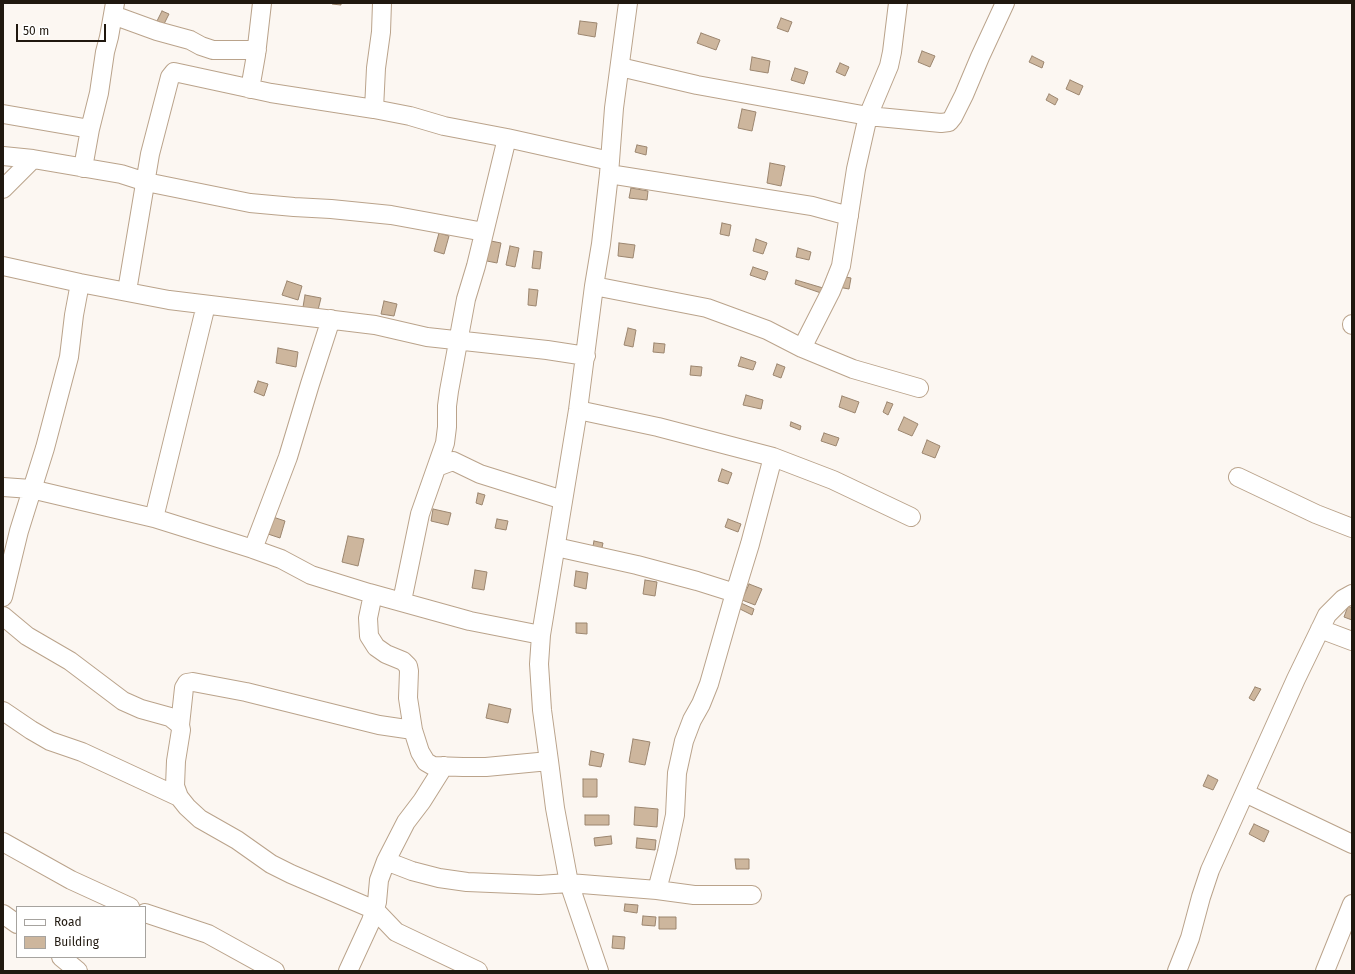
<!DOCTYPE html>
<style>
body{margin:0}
#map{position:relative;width:1355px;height:974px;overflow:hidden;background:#fcf7f2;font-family:"Fira Sans",sans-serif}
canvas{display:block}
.frame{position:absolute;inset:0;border:4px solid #20180f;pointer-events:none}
.legend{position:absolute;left:16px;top:906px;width:130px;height:52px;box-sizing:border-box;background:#fff;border:1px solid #a6a39f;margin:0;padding:5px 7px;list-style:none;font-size:12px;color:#20180f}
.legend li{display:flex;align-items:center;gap:8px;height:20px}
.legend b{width:20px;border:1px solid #a6a39f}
.scale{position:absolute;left:16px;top:24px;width:90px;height:18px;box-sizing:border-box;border:2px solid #20180f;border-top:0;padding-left:5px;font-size:12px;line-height:14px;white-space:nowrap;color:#20180f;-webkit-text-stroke:3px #fff;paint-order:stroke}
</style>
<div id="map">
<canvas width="1355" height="974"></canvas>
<div class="frame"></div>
<ul class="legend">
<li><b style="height:5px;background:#fff"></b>Road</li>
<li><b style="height:11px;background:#cdb69d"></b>Building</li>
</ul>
<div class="scale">50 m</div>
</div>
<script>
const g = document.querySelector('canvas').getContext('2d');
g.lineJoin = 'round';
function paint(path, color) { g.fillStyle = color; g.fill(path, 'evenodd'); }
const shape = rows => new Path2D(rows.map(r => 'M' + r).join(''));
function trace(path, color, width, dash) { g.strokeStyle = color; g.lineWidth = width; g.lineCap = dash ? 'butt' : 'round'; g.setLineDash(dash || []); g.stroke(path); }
const building = shape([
 [332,3,341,3,341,5,332,4,332,3],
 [162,11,169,14,164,24,157,21,162,11],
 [781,18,792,22,788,32,777,28,781,18],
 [580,21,597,23,595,37,578,34,580,21],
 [701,33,720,40,716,50,697,43,701,33],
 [922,51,935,56,930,67,918,62,922,51],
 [1032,56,1044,62,1042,68,1029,62,1032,56],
 [752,57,770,61,768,73,750,70,752,57],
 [840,63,849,67,845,76,836,72,840,63],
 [795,68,808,72,804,84,791,80,795,68],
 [1070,80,1083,86,1079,95,1066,89,1070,80],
 [1049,94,1058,99,1055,105,1046,100,1049,94],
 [742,109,756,112,752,131,738,128,742,109],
 [637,145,647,147,646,155,635,152,637,145],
 [770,163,785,166,781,186,767,183,770,163],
 [631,188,648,191,647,200,629,198,631,188],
 [722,223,731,225,729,236,720,234,722,223],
 [439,233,449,236,444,254,434,251,439,233],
 [756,239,767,243,763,254,753,251,756,239],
 [486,240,501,243,497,263,482,260,486,240],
 [619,243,635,245,633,258,618,256,619,243],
 [510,246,519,248,515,267,506,265,510,246],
 [798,248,811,252,809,260,796,257,798,248],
 [534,251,542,252,540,269,532,268,534,251],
 [753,267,768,272,765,280,750,275,753,267],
 [840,276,851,278,849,289,838,287,840,276],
 [796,280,823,288,821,293,795,284,796,280],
 [287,281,302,286,298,300,282,295,287,281],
 [529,289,538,290,536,306,528,305,529,289],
 [305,295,321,298,318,310,303,307,305,295],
 [384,301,397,304,394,316,381,314,384,301],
 [628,328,636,330,633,347,624,345,628,328],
 [654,343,665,344,664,353,653,352,654,343],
 [278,348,298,352,296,367,276,363,278,348],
 [741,357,756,362,753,370,738,366,741,357],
 [777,364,785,367,781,378,773,375,777,364],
 [691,366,702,367,701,376,690,375,691,366],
 [258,381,268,384,264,396,254,392,258,381],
 [746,395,763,400,761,409,743,405,746,395],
 [842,396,859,402,855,413,839,407,842,396],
 [887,402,893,404,888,415,883,412,887,402],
 [904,417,918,424,912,436,898,430,904,417],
 [791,422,801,426,800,430,790,426,791,422],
 [824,433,839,438,836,446,821,441,824,433],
 [927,440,940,446,935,458,922,453,927,440],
 [722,469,732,473,728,484,718,481,722,469],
 [478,493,485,495,482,505,476,503,478,493],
 [433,509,451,513,448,525,431,521,433,509],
 [270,516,285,521,280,538,265,533,270,516],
 [497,519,508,521,506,530,495,528,497,519],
 [728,519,741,524,738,532,725,527,728,519],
 [348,536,364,539,358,566,342,562,348,536],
 [594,541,603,543,601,552,592,551,594,541],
 [475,570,487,572,484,590,472,588,475,570],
 [576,571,588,573,586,589,574,586,576,571],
 [645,580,657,582,655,596,643,594,645,580],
 [749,584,762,589,755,605,742,600,749,584],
 [741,603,754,609,752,615,738,608,741,603],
 [1348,606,1352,608,1352,620,1344,617,1348,606],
 [576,623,587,623,587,634,576,633,576,623],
 [1255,687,1261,689,1254,701,1249,698,1255,687],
 [489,704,511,709,508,723,486,718,489,704],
 [633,739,650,742,645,765,629,762,633,739],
 [591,751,604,754,601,767,589,765,591,751],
 [1208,775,1218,780,1213,790,1203,786,1208,775],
 [583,779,597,779,597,797,583,797,583,779],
 [635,807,658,809,657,827,634,825,635,807],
 [585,815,609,815,609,825,585,825,585,815],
 [1254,824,1269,831,1264,842,1249,834,1254,824],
 [611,836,612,844,595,846,594,838,611,836],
 [637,838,656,840,655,850,636,848,637,838],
 [735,859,749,859,749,869,736,869,735,859],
 [625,904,638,905,637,913,624,911,625,904],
 [643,916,656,917,655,926,642,925,643,916],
 [659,917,676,917,676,929,659,929,659,917],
 [613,936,625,937,624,949,612,948,613,936]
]);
const minor = shape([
 [113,15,157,31,190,40,201,46,213,50,257,50],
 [620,67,697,85,868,116,941,123,949,122,953,117,964,95,980,57,1005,3],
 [250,89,256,55,262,3],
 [374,109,376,68,381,32,382,3],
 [3,114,90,129],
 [3,156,33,159,121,174,146,182,250,203,294,207,331,209,391,215,484,232],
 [83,168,90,129,99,93,105,52,109,37,115,3],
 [609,174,812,206,849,216],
 [3,189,33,159],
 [3,266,80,283,169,300,375,325,427,337,547,350,586,356],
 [594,286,707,308,767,330,802,348,853,369,919,388],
 [127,291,150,154,170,77,174,72,271,93,374,109,410,116,444,126,507,138,610,161],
 [1352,324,1352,325],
 [802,348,831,291,841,266,856,169,863,138,868,116,889,66,892,52,898,3],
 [578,410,658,427,773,457,833,480,911,517],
 [437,467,453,461,480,474,563,500],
 [1238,477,1316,514,1352,528],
 [3,487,31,489,154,518,253,549,281,559,311,575,369,593,470,621,541,635],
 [154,518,206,305],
 [556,547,637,565,697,581,735,593],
 [253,549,288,457,310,384,331,319],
 [373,594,368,618,369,636,376,647,386,654,403,661,408,666,409,671,408,698,413,730,420,752,426,762,433,766,463,767,486,767,549,761],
 [3,597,19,531,45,448,69,357,74,315,80,283],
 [402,601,420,514,445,443,447,427,447,406,449,391,466,299,476,266,507,138],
 [3,616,27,636,70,661,123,701,141,709,170,717,180,725],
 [1320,629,1352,641],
 [3,711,31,730,50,741,82,752,179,797],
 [413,730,379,725,246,692,193,682,187,683,184,688,180,725,181,730,176,761,175,786,179,797,187,807,200,819,237,840,271,864,291,874,375,910,396,932,478,971],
 [1245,793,1352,844],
 [3,842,71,880,130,907],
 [386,861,412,871,439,878,467,882,539,885,569,883,657,890,694,895,752,895],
 [657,890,667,852,675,815,677,773,684,741,692,720,701,704,709,684,735,593,750,544,773,457],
 [145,913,208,934,275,971],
 [3,914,17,924],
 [61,957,78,971],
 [348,971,371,921,377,902,379,880,386,861,406,822,422,801,444,766],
 [599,971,569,883,555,808,549,761,542,710,539,664,541,635,578,410,594,286,601,244,609,174,614,108,628,3],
 [1177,971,1190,938,1201,897,1210,870,1296,679,1327,615,1343,599,1352,594],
 [1325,971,1352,904]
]);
paint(building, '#cdb69d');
trace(building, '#9c866f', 1);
trace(minor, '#baa38b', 20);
trace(minor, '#fff', 18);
</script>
